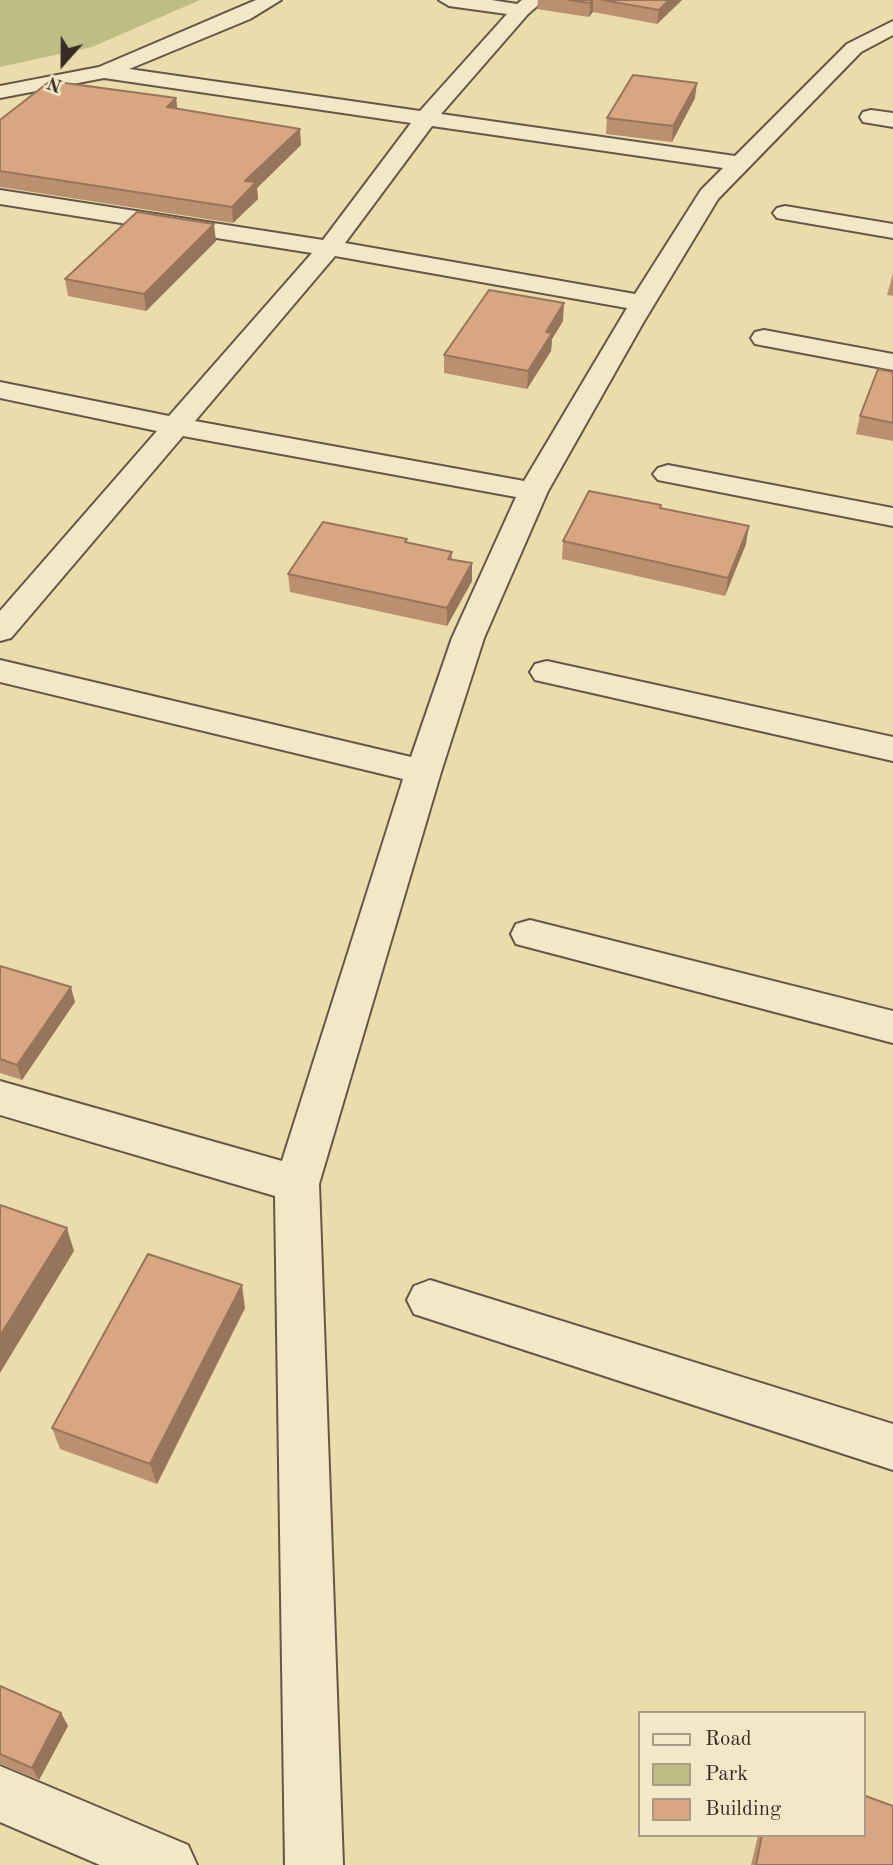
<!DOCTYPE html>
<style>
body{margin:0}
#map{position:relative;width:893px;height:1865px;overflow:hidden;background:#ebdcab;font-family:"Old Standard TT",serif}
canvas{display:block}
.legend{position:absolute;left:638px;top:1711px;width:228px;height:126px;box-sizing:border-box;background:#f2e8c8;border:2px solid #a89c87;margin:0;padding:9px 12px;list-style:none;font-size:21px;color:#382b26}
.legend li{display:flex;align-items:center;gap:14px;height:35px}
.legend b{width:35px;border:2px solid #a89c87}
.north{position:absolute;left:28px;top:28px;width:70px;height:70px;-webkit-text-stroke:5px #f2e8c8;paint-order:stroke;rotate:201deg;font-size:19px;font-weight:700;line-height:28px;text-align:center;color:#382b26}
.north::after{content:'';display:block;margin:auto;width:24px;height:32px;background:#382b26;clip-path:polygon(50% 0,100% 100%,50% 72%,0 100%)}
</style>
<div id="map">
<canvas width="893" height="1865"></canvas>
<ul class="legend">
<li><b style="height:9px;background:#f2e8c8"></b>Road</li>
<li><b style="height:19px;background:#bebe84"></b>Park</li>
<li><b style="height:19px;background:#d8a782"></b>Building</li>
</ul>
<div class="north">N</div>
</div>
<script>
const g = document.querySelector('canvas').getContext('2d');
g.lineJoin = 'round';
function paint(path, color) { g.fillStyle = color; g.fill(path, 'evenodd'); }
const shape = rows => new Path2D(rows.map(r => 'M' + r).join(''));
function trace(path, color, width, dash) { g.strokeStyle = color; g.lineWidth = width; g.lineCap = dash ? 'butt' : 'round'; g.setLineDash(dash || []); g.stroke(path); }
const green = shape([
 [0,0,200,0,92,47,0,67]
]);
const minor = shape([
 [256,0,281,0,250,19,129,69,420,111,507,14,449,6,439,0,491,0,517,4,522,0,544,0,528,14,441,114,735,156,847,44,893,21,893,35,861,52,718,199,643,323,548,491,484,638,441,772,319,1184,343,1865,285,1865,275,1196,0,1115,0,1081,282,1161,403,779,0,682,0,660,411,757,452,638,516,497,183,436,11,638,0,641,0,611,157,431,0,398,0,382,169,416,312,253,0,204,0,190,323,240,411,123,104,78,0,98,0,86,99,67,256,0],
 [432,126,723,168,701,190,635,294,345,243,432,126],
 [335,256,627,308,524,481,195,421,335,256],
 [871,110,893,113,893,127,863,122,860,117,863,112,871,110],
 [785,206,893,224,893,238,777,218,773,213,777,208,785,206],
 [764,330,893,354,893,370,755,344,751,338,755,332,764,330],
 [668,465,893,508,893,526,658,480,653,474,658,468,668,465],
 [547,661,893,737,893,761,535,680,530,672,535,664,547,661],
 [530,920,893,1011,893,1043,516,944,511,934,516,924,530,920],
 [430,1280,893,1424,893,1470,414,1314,407,1300,414,1286,430,1280],
 [0,1766,188,1845,197,1865,100,1865,0,1822,0,1766]
]);
const wall = shape([
 [538,0,682,0,657,24,593,12,589,17,537,9],
 [176,98,177,109,301,145,257,188,258,199,233,223,0,187,0,120],
 [695,98,672,142,606,134,607,118],
 [216,241,146,311,68,296,65,279],
 [893,273,893,296,887,295],
 [563,321,552,339,551,351,527,389,444,373,444,355],
 [893,372,893,441,856,434,860,416],
 [661,508,746,544,725,596,562,559,563,541],
 [407,539,407,543,452,552,452,559,472,581,447,626,290,592,288,574],
 [0,966,75,1002,22,1080,0,1073],
 [245,1308,157,1484,60,1449,52,1428],
 [0,1686,61,1713,68,1726,39,1780,0,1764],
 [758,1835,863,1835,893,1865,751,1865]
]);
const shadedWall = shape([
 [592,0,593,0,593,12,589,17,590,3],
 [669,0,682,0,657,24,659,10],
 [697,83,695,98,672,142,673,126],
 [176,98,178,114,167,107],
 [300,129,301,145,257,188,258,199,233,223,232,207,245,181],
 [214,224,216,241,146,311,144,294],
 [564,303,563,321,552,339,551,351,527,389,528,371,546,332],
 [749,526,746,544,725,596,728,578],
 [472,563,472,581,447,626,447,608],
 [71,987,75,1002,22,1080,17,1065],
 [67,1228,74,1251,0,1373,0,1336],
 [242,1285,245,1308,157,1484,150,1464],
 [61,1713,68,1726,39,1780,32,1768]
]);
const building = shape([
 [569,0,592,0,590,3,569,0],
 [602,0,669,0,659,10,602,0],
 [633,75,697,83,673,126,607,118,633,75],
 [50,81,176,98,167,107,300,129,245,181,256,182,232,207,0,171,0,120,50,81],
 [137,212,214,224,144,294,65,279,137,212],
 [489,290,564,303,546,332,552,333,528,371,444,355,489,290],
 [878,369,893,372,893,423,860,416,878,369],
 [589,491,661,505,660,508,749,526,728,578,563,541,589,491],
 [323,522,407,539,405,542,452,552,448,559,472,563,447,608,288,574,323,522],
 [0,966,71,987,17,1065,0,1059,0,966],
 [0,1205,67,1228,0,1336,0,1205],
 [148,1254,242,1285,150,1464,52,1428,148,1254],
 [0,1686,61,1713,32,1768,0,1754,0,1686],
 [863,1795,893,1806,893,1865,756,1865,762,1835,863,1835,863,1795]
]);
paint(green, '#bebe84');
trace(minor, '#655747', 4);
paint(minor, '#f2e8c8');
paint(wall, '#ba9070');
paint(shadedWall, '#97755b');
paint(building, '#d8a782');
trace(building, '#97755b', 2);
</script>
